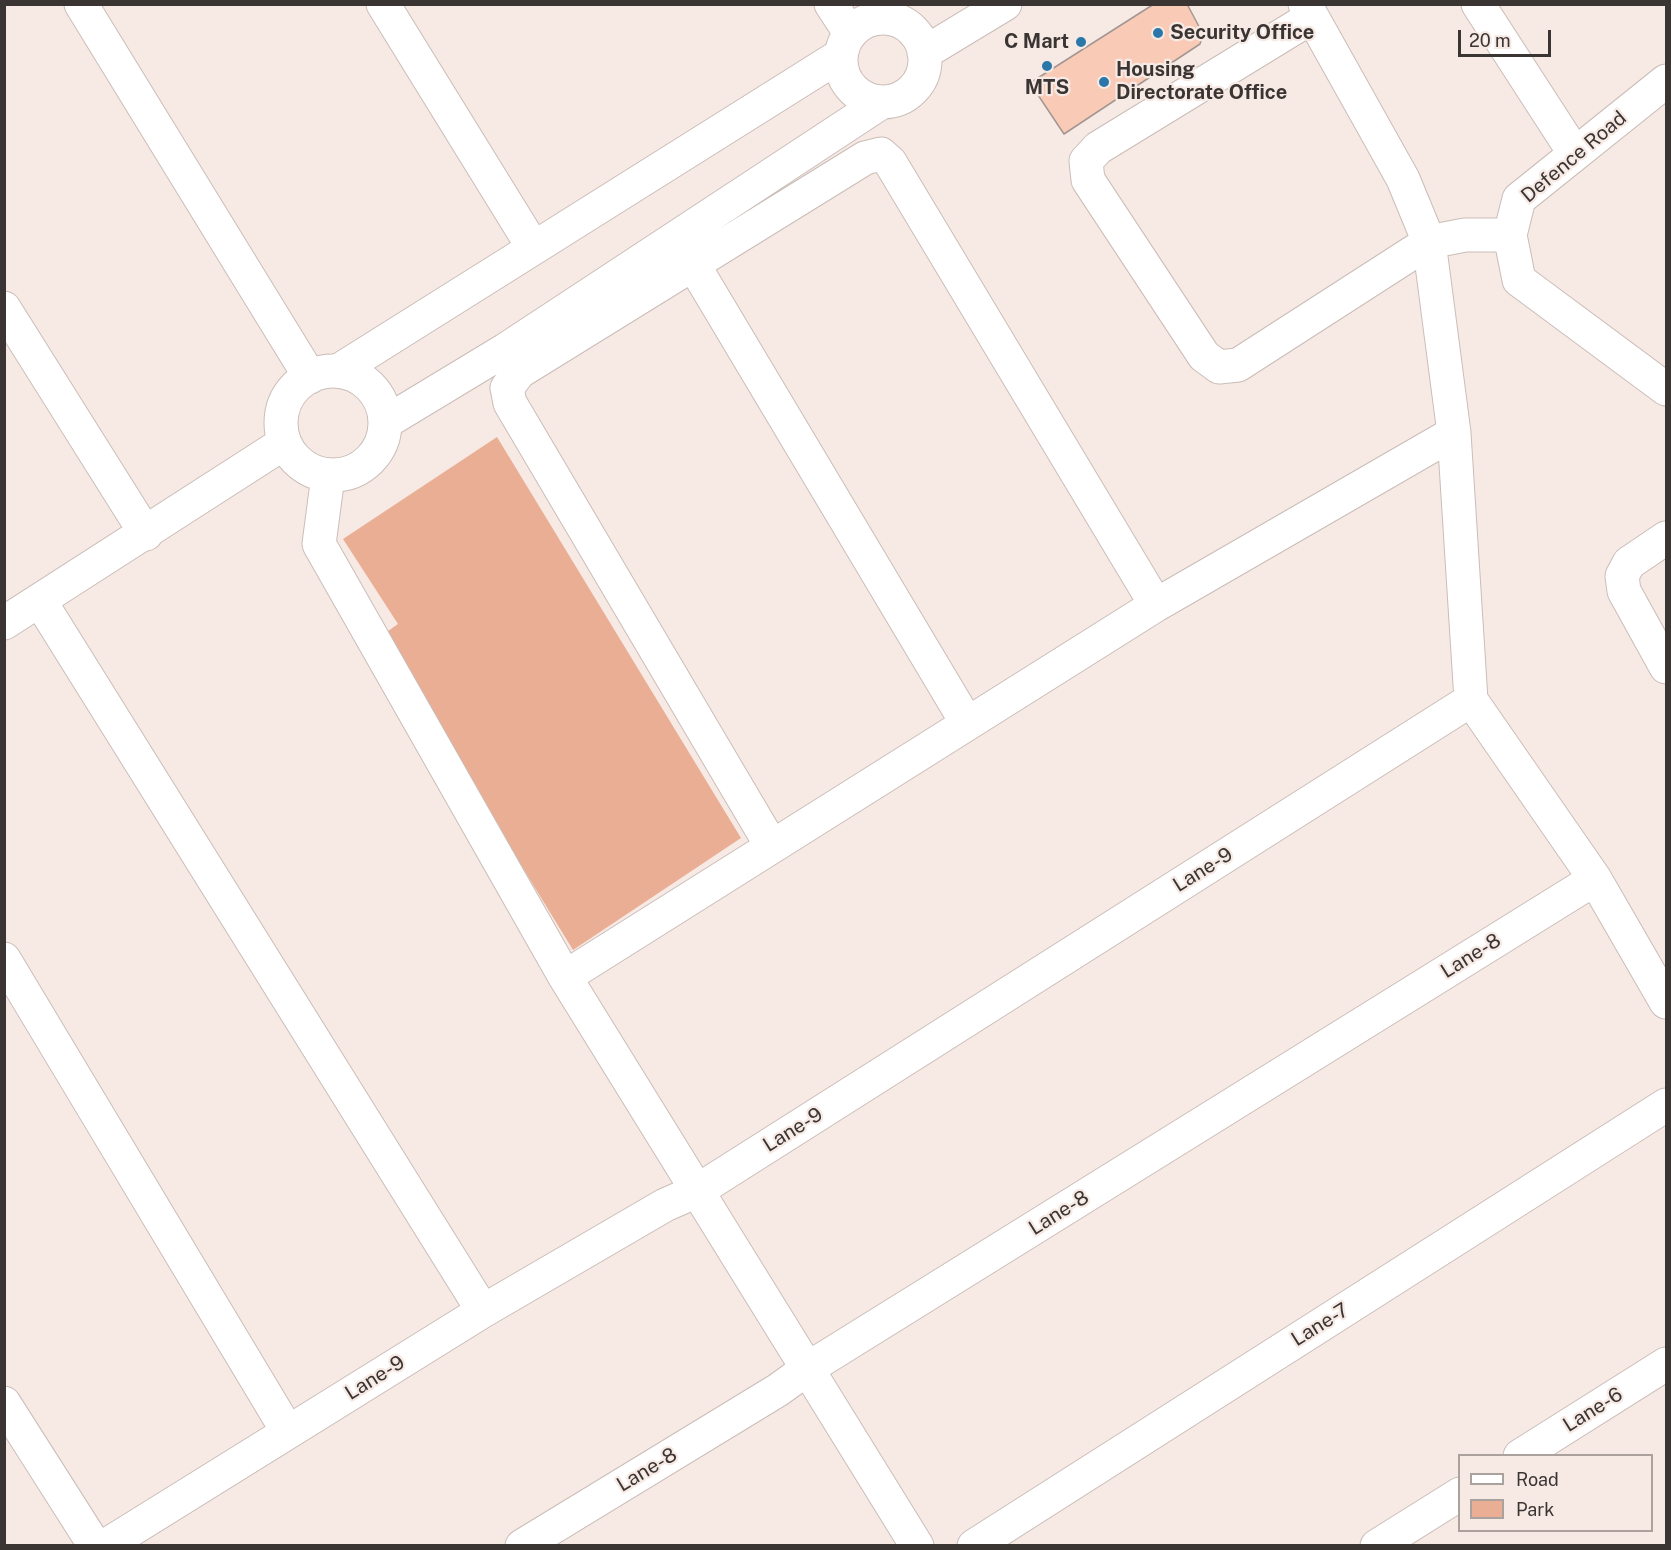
<!DOCTYPE html>
<style>
body{margin:0}
#map{position:relative;width:1671px;height:1550px;overflow:hidden;background:#f7e9e4;font-family:"Public Sans",sans-serif}
canvas{display:block}
.frame{position:absolute;inset:0;border:6px solid #3a3533;pointer-events:none}
.legend{position:absolute;left:1458px;top:1454px;width:195px;height:78px;box-sizing:border-box;background:#f7e9e4;border:2px solid #aba19d;margin:0;padding:8px 10px;list-style:none;font-size:18px;color:#3a3533}
.legend li{display:flex;align-items:center;gap:12px;height:30px}
.legend b{width:30px;border:2px solid #aba19d}
.scale{position:absolute;left:1458px;top:30px;width:93px;height:27px;box-sizing:border-box;border:3px solid #3a3533;border-top:0;padding-left:8px;font-size:18px;line-height:21px;white-space:nowrap;color:#3a3533;-webkit-text-stroke:4px #f7e9e4;paint-order:stroke}
</style>
<div id="map">
<canvas width="1671" height="1550"></canvas>
<div class="frame"></div>
<ul class="legend">
<li><b style="height:8px;background:#fff"></b>Road</li>
<li><b style="height:16px;background:#eaae94"></b>Park</li>
</ul>
<div class="scale">20 m</div>
</div>
<script>
const g = document.querySelector('canvas').getContext('2d');
g.lineJoin = 'round';
function paint(path, color) { g.fillStyle = color; g.fill(path, 'evenodd'); }
const shape = rows => new Path2D(rows.map(r => 'M' + r).join(''));
function trace(path, color, width, dash) { g.strokeStyle = color; g.lineWidth = width; g.lineCap = dash ? 'butt' : 'round'; g.setLineDash(dash || []); g.stroke(path); }
function label(font, color, halo, rows, align = 'center') {
  g.font = font + ' "Public Sans",sans-serif'; g.lineWidth = 4.5; g.setLineDash([]); g.textBaseline = 'middle'; g.strokeStyle = halo; g.fillStyle = color; for (const [text, x, y, turn = 0] of rows) {
    g.save(); g.translate(x, y); g.rotate((+turn || 0) * Math.PI / 180); g.textAlign = isNaN(turn) ? turn : align; if (halo) g.strokeText(text, 0, 0); g.fillText(text, 0, 0); g.restore();
  }
}
const green = shape([
 [497,437,741,838,573,950,381,636,398,624,343,539]
]);
const building = shape([
 [1154,4,1187,4,1203,34,1200,44,1064,134,1030,83,1154,4]
]);
const minor = shape([
 [81,4,310,377],
 [383,4,533,247],
 [831,4,850,33],
 [1305,4,1403,179,1429,242,1454,433,1471,700,1595,879,1666,1002],
 [1478,4,1575,154],
 [1312,17,1098,148,1086,161,1088,180,1204,356,1219,367,1238,365,1429,242,1465,235,1510,235],
 '841 60a42 42 0 1 1 84 0a42 42 0 1 1-84 0Z',
 [924,53,1005,4],
 [1666,81,1519,199,1510,235,1519,280,1666,389],
 [693,264,967,723],
 [4,308,146,534],
 '281 423a52 52 0 1 1 104 0a52 52 0 1 1-104 0Z',
 [338,371,841,55],
 [386,422,505,350,882,102],
 [328,476,319,544,565,977,917,1546],
 [1666,538,1629,563,1622,576,1624,591,1666,667],
 [40,601,483,1311],
 [4,623,284,443],
 [771,845,510,403,507,388,519,372,865,158,881,154,890,162,1156,605],
 [4,959,288,1432],
 [565,977,1156,605,1454,433],
 [4,1403,95,1546],
 [1520,1456,1666,1364],
 [105,1546,483,1311,665,1205,697,1191,1471,700],
 [522,1546,778,1390,807,1369,1595,879],
 [974,1546,1666,1105],
 [1377,1546,1460,1494]
]);
const markers = [
 [1158,33,6,"#2b77a9"],
 [1081,42,6,"#2b77a9"],
 [1047,66,6,"#2b77a9"],
 [1104,82,6,"#2b77a9"]
];
const poiNames = [
 ["Security Office",1170,33],
 ["C Mart",1069,42,"right"],
 ["Housing",1116,70],
 ["Directorate Office",1116,93],
 ["MTS",1047,88,"center"]
];
const streetNames = [
 ["Defence Road",1574,157,-40],
 ["Lane-9",1203,870,-32],
 ["Lane-8",1471,956,-32],
 ["Lane-9",793,1130,-32],
 ["Lane-8",1059,1213,-32],
 ["Lane-7",1320,1325,-32],
 ["Lane-9",375,1378,-32],
 ["Lane-6",1593,1410,-32],
 ["Lane-8",647,1470,-31]
];
paint(green, '#eaae94');
paint(building, '#f9cbb7');
trace(building, '#a39691', 1.5);
trace(minor, '#cabdb8', 35);
trace(minor, '#fff', 33);
for (const [x, y, r, color] of markers) { const dot = new Path2D(); dot.arc(x, y, r, 0, 2 * Math.PI); g.fillStyle = color; g.fill(dot); trace(dot, '#f7e9e4', 2); }
label('bold 20px', '#3a3533', '#f7e9e4', poiNames, 'left');
label('20px', '#3a3533', '#f7e9e4', streetNames);
</script>
